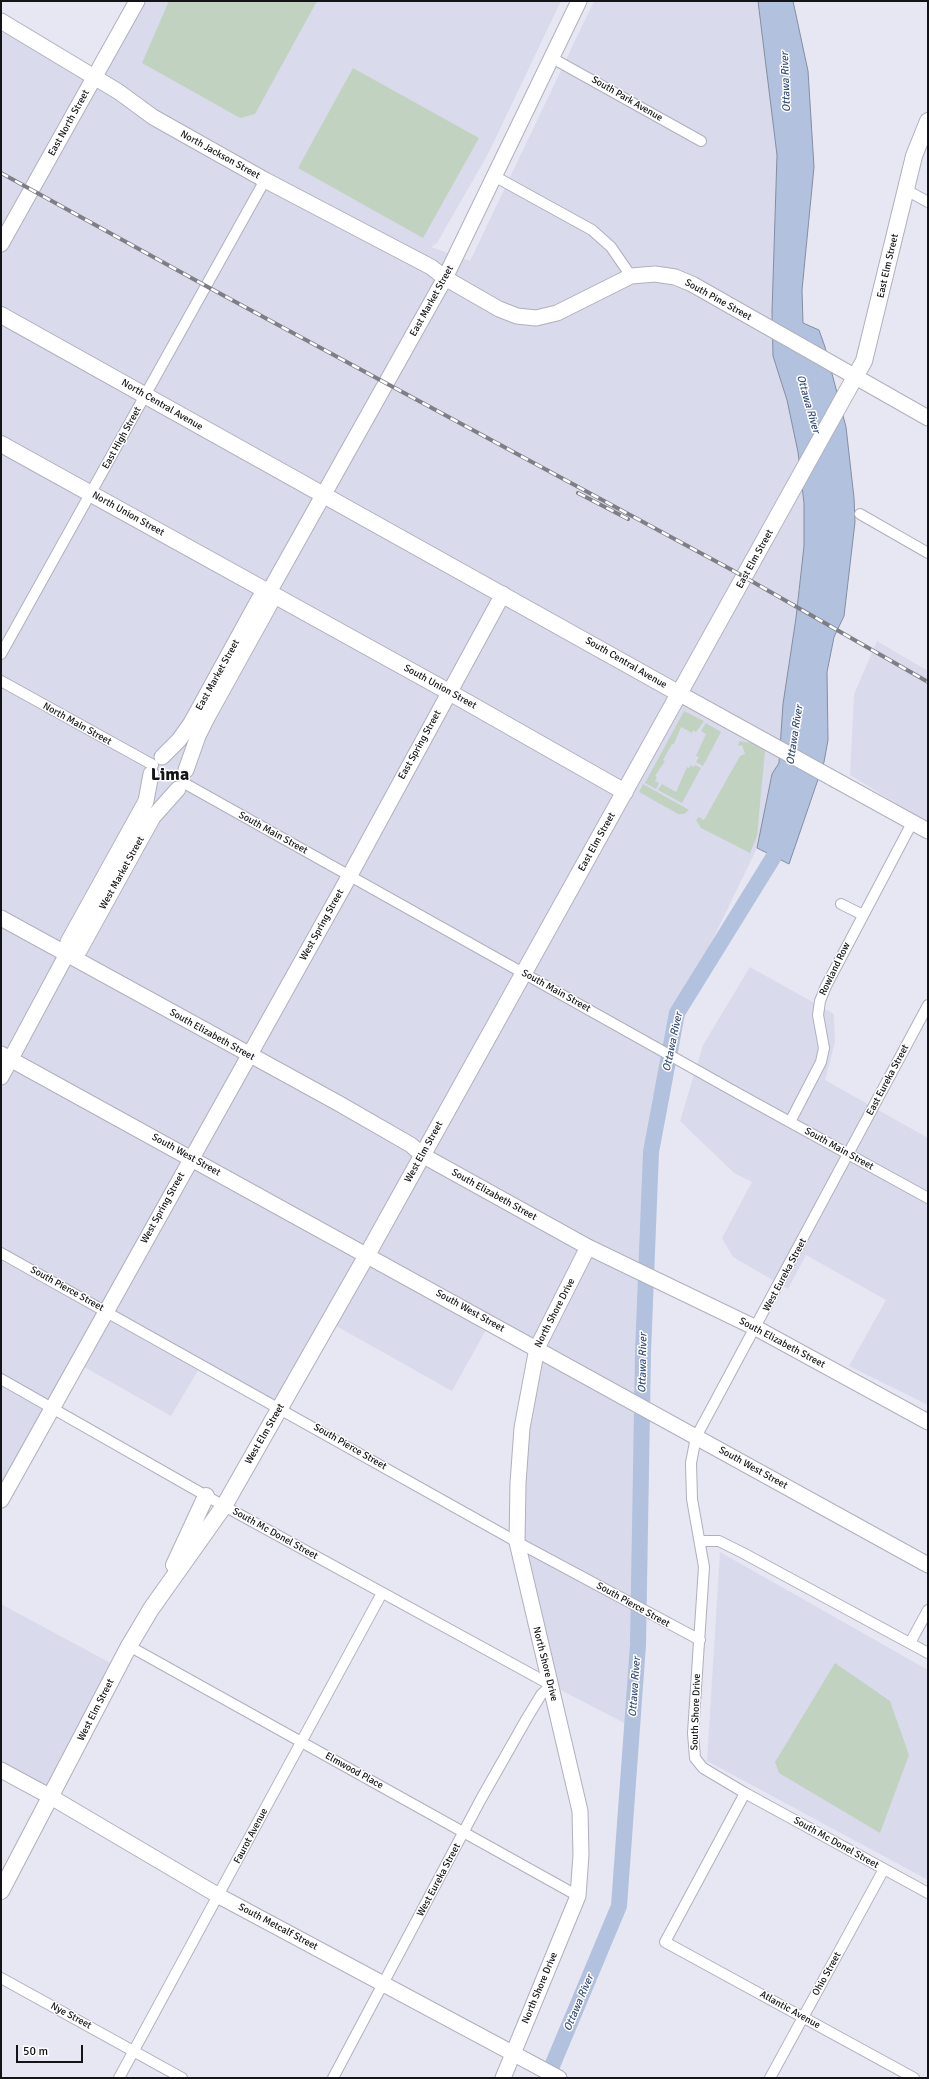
<!DOCTYPE html>
<style>
body{margin:0}
#map{position:relative;width:929px;height:2079px;overflow:hidden;background:#e7e7f3;font-family:Signika,sans-serif}
canvas{display:block}
.frame{position:absolute;inset:0;border:2px solid #141418;pointer-events:none}
.scale{position:absolute;left:16px;top:2045px;width:67px;height:18px;box-sizing:border-box;border:2px solid #141418;border-top:0;padding-left:5px;font-size:12px;line-height:14px;white-space:nowrap;color:#141418;-webkit-text-stroke:3px #fff;paint-order:stroke}
</style>
<div id="map">
<canvas width="929" height="2079"></canvas>
<div class="frame"></div>
<div class="scale">50 m</div>
</div>
<script>
const g = document.querySelector('canvas').getContext('2d');
g.lineJoin = 'round';
function paint(path, color) { g.fillStyle = color; g.fill(path, 'evenodd'); }
const shape = rows => new Path2D(rows.map(r => 'M' + r).join(''));
function trace(path, color, width, dash) { g.strokeStyle = color; g.lineWidth = width; g.lineCap = dash ? 'butt' : 'round'; g.setLineDash(dash || []); g.stroke(path); }
function label(font, color, halo, rows, align = 'center') {
  g.font = font + ' Signika,sans-serif'; g.lineWidth = 3; g.setLineDash([]); g.textBaseline = 'middle'; g.strokeStyle = halo; g.fillStyle = color; for (const [text, x, y, turn = 0] of rows) {
    g.save(); g.translate(x, y); g.rotate((+turn || 0) * Math.PI / 180); g.textAlign = isNaN(turn) ? turn : align; if (halo) g.strokeText(text, 0, 0); g.fillText(text, 0, 0); g.restore();
  }
}
const built = shape([
 [129,1,561,1,488,154,437,243,431,247,470,261,594,1,758,1,777,155,772,312,773,356,787,400,798,452,804,503,804,546,796,618,783,704,779,763,772,774,757,848,677,1013,651,1152,643,1352,638,1645,632,1727,551,1685,517,1542,537,1349,490,1323,452,1391,329,1322,280,1407,202,1364,171,1416,77,1363,1,1500,1,21,94,77],
 [877,641,928,671,928,823,850,775,854,694],
 [750,967,834,1014,835,1042,825,1080,928,1138,928,1405,849,1366,886,1300,806,1255,788,1289,733,1257,722,1238,752,1182,734,1173,680,1121,703,1045],
 [720,1552,928,1670,928,1880,707,1761],
 [1,1604,118,1667,51,1797,1,1770]
]);
const green = shape([
 [169,1,317,1,255,114,240,118,142,63],
 [353,68,479,138,423,238,298,168],
 [684,711,704,721,696,732,693,730,692,733,681,727,674,744,672,744,663,760,665,761,655,776,657,777,655,781,659,783,656,789,645,783],
 [706,723,721,732,703,766,696,762,699,757,696,756,706,734,701,731],
 [739,741,752,743,765,751,757,836,750,853,701,828,696,820,699,817,704,820,740,756,745,754,742,745,738,746],
 [691,765,694,767,695,765,701,768,682,803,658,790,662,784,676,792,687,767,689,768],
 [643,784,689,810,684,814,678,814,639,792],
 [835,1663,890,1701,909,1755,880,1833,779,1773,775,1762]
]);
const water = shape([
 [758,1,793,1,808,71,814,167,802,290,803,323,819,330,825,347,846,427,854,498,855,522,844,616,834,637,827,672,828,740,824,762,789,864,757,848,772,774,779,763,783,704,796,618,804,546,804,503,798,452,787,400,773,356,772,312,777,155,758,1]
]);
const river = shape([
 [547,2078,619,1906,638,1645,643,1352,651,1152,677,1013,776,853,778,836]
]);
const street = shape([
 [552,58,701,141],
 [494,176,592,230,611,247,631,276],
 [906,190,928,202],
 [860,514,928,553],
 [1,654,265,180],
 [1,681,153,765],
 [184,783,739,1094,928,1198],
 [841,904,863,915],
 [928,1005,696,1437,691,1463,692,1499,704,1567,693,1733,695,1758,703,1768,745,1793,928,1893],
 [790,1122,821,1062,824,1048,818,1015,820,1001,826,986,912,823],
 [1,1253,517,1542,700,1640],
 [1,1379,224,1506,551,1685,541,1695,527,1718,481,1799,333,2078],
 [701,1541,719,1541,743,1553,928,1653],
 [910,1643,928,1610],
 [129,1646,578,1896],
 [745,1793,665,1942,914,2078],
 [1,1978,182,2078],
 [119,2078,382,1593],
 [770,2078,884,1869]
]);
const secondary = shape([
 [1,21,119,92,153,117,265,180,431,267,445,278,499,309,517,316,536,318,557,313,631,276,655,274,675,277,692,284,928,418],
 [1,244,137,1],
 [680,694,928,831],
 [162,757,179,740,191,723,259,599,269,592,445,278,579,1],
 [186,770,198,736,208,716,270,604,269,592],
 [1,918,338,1103,411,1145,422,1155,588,1247,756,1328,928,1422],
 [67,954,79,951,153,817,178,789],
 [1,1054,928,1565],
 [1,1077,67,954,68,942,146,801,151,774],
 [1,1500,350,875,503,594],
 [1,1770,51,1797,219,1896,559,2078],
 [503,2078,578,1896,581,1855,580,1811,517,1542,518,1483,522,1428,537,1348,588,1247]
]);
const primary = shape([
 [1,315,680,694],
 [1,444,449,692,625,792],
 [174,1565,206,1496],
 [1,1891,129,1646,151,1609,224,1506,367,1255,855,377,864,361,914,156,928,121]
]);
const rail = shape([
 [1,173,206,286,732,570,928,682],
 [578,493,628,519]
]);
const streetNames = [
 ["South Park Avenue",627,99,30],
 ["East North Street",69,123,-61],
 ["North Jackson Street",220,155,29],
 ["East Elm Street",888,266,-77],
 ["South Pine Street",718,300,29],
 ["East Market Street",432,301,-61],
 ["North Central Avenue",162,405,30],
 ["East High Street",122,438,-61],
 ["North Union Street",128,514,29],
 ["East Elm Street",755,559,-61],
 ["South Central Avenue",626,663,30],
 ["East Market Street",218,675,-61],
 ["South Union Street",440,687,29],
 ["North Main Street",77,724,29],
 ["East Spring Street",420,745,-61],
 ["South Main Street",273,833,29],
 ["East Elm Street",597,842,-61],
 ["West Market Street",122,873,-61],
 ["West Spring Street",322,925,-61],
 ["Rowland Row",835,969,-64],
 ["South Main Street",556,991,29],
 ["South Elizabeth Street",212,1035,29],
 ["East Eureka Street",888,1080,-62],
 ["South Main Street",839,1149,29],
 ["West Elm Street",424,1152,-61],
 ["South West Street",186,1155,29],
 ["South Elizabeth Street",494,1195,29],
 ["West Spring Street",163,1208,-61],
 ["West Eureka Street",785,1275,-62],
 ["South Pierce Street",67,1289,29],
 ["South West Street",470,1311,29],
 ["North Shore Drive",555,1313,-63],
 ["South Elizabeth Street",782,1343,28],
 ["West Elm Street",265,1434,-60],
 ["South Pierce Street",350,1447,30],
 ["South West Street",753,1468,29],
 ["South Mc Donel Street",275,1534,29],
 ["South Pierce Street",633,1605,29],
 ["North Shore Drive",545,1664,76],
 ["West Elm Street",96,1710,-63],
 ["South Shore Drive",696,1712,-88],
 ["Elmwood Place",354,1771,29],
 ["Faurot Avenue",251,1836,-62],
 ["South Mc Donel Street",836,1843,29],
 ["West Eureka Street",439,1880,-62],
 ["South Metcalf Street",278,1927,28],
 ["Ohio Street",827,1974,-61],
 ["North Shore Drive",540,1988,-67],
 ["Atlantic Avenue",790,2010,29],
 ["Nye Street",71,2016,28]
];
const waterNames = [
 ["Ottawa River",786,82,-92],
 ["Ottawa River",808,404,74],
 ["Ottawa River",795,735,-81],
 ["Ottawa River",673,1042,-78],
 ["Ottawa River",643,1363,-89],
 ["Ottawa River",635,1687,-86],
 ["Ottawa River",579,2003,-67]
];
const townNames = [
 ["Lima",170,775]
];
paint(built, '#dadaed');
paint(green, '#c2d2c0');
paint(water, '#b2c1dd');
trace(water, '#838da2', 1);
trace(river, '#b2c1dd', 16);
trace(street, '#afb0bb', 12);
trace(secondary, '#afb0bb', 17);
trace(primary, '#afb0bb', 18);
trace(street, '#fff', 10);
trace(secondary, '#fff', 15);
trace(primary, '#fff', 16);
trace(rail, '#7e7e86', 4);
trace(rail, '#fff', 2.5, [8]);
label('10px', '#141418', '#fff', streetNames);
label('italic 11px', '#394e77', '#fff', waterNames);
label('bold 18px', '#141418', '#fff', townNames);
</script>
